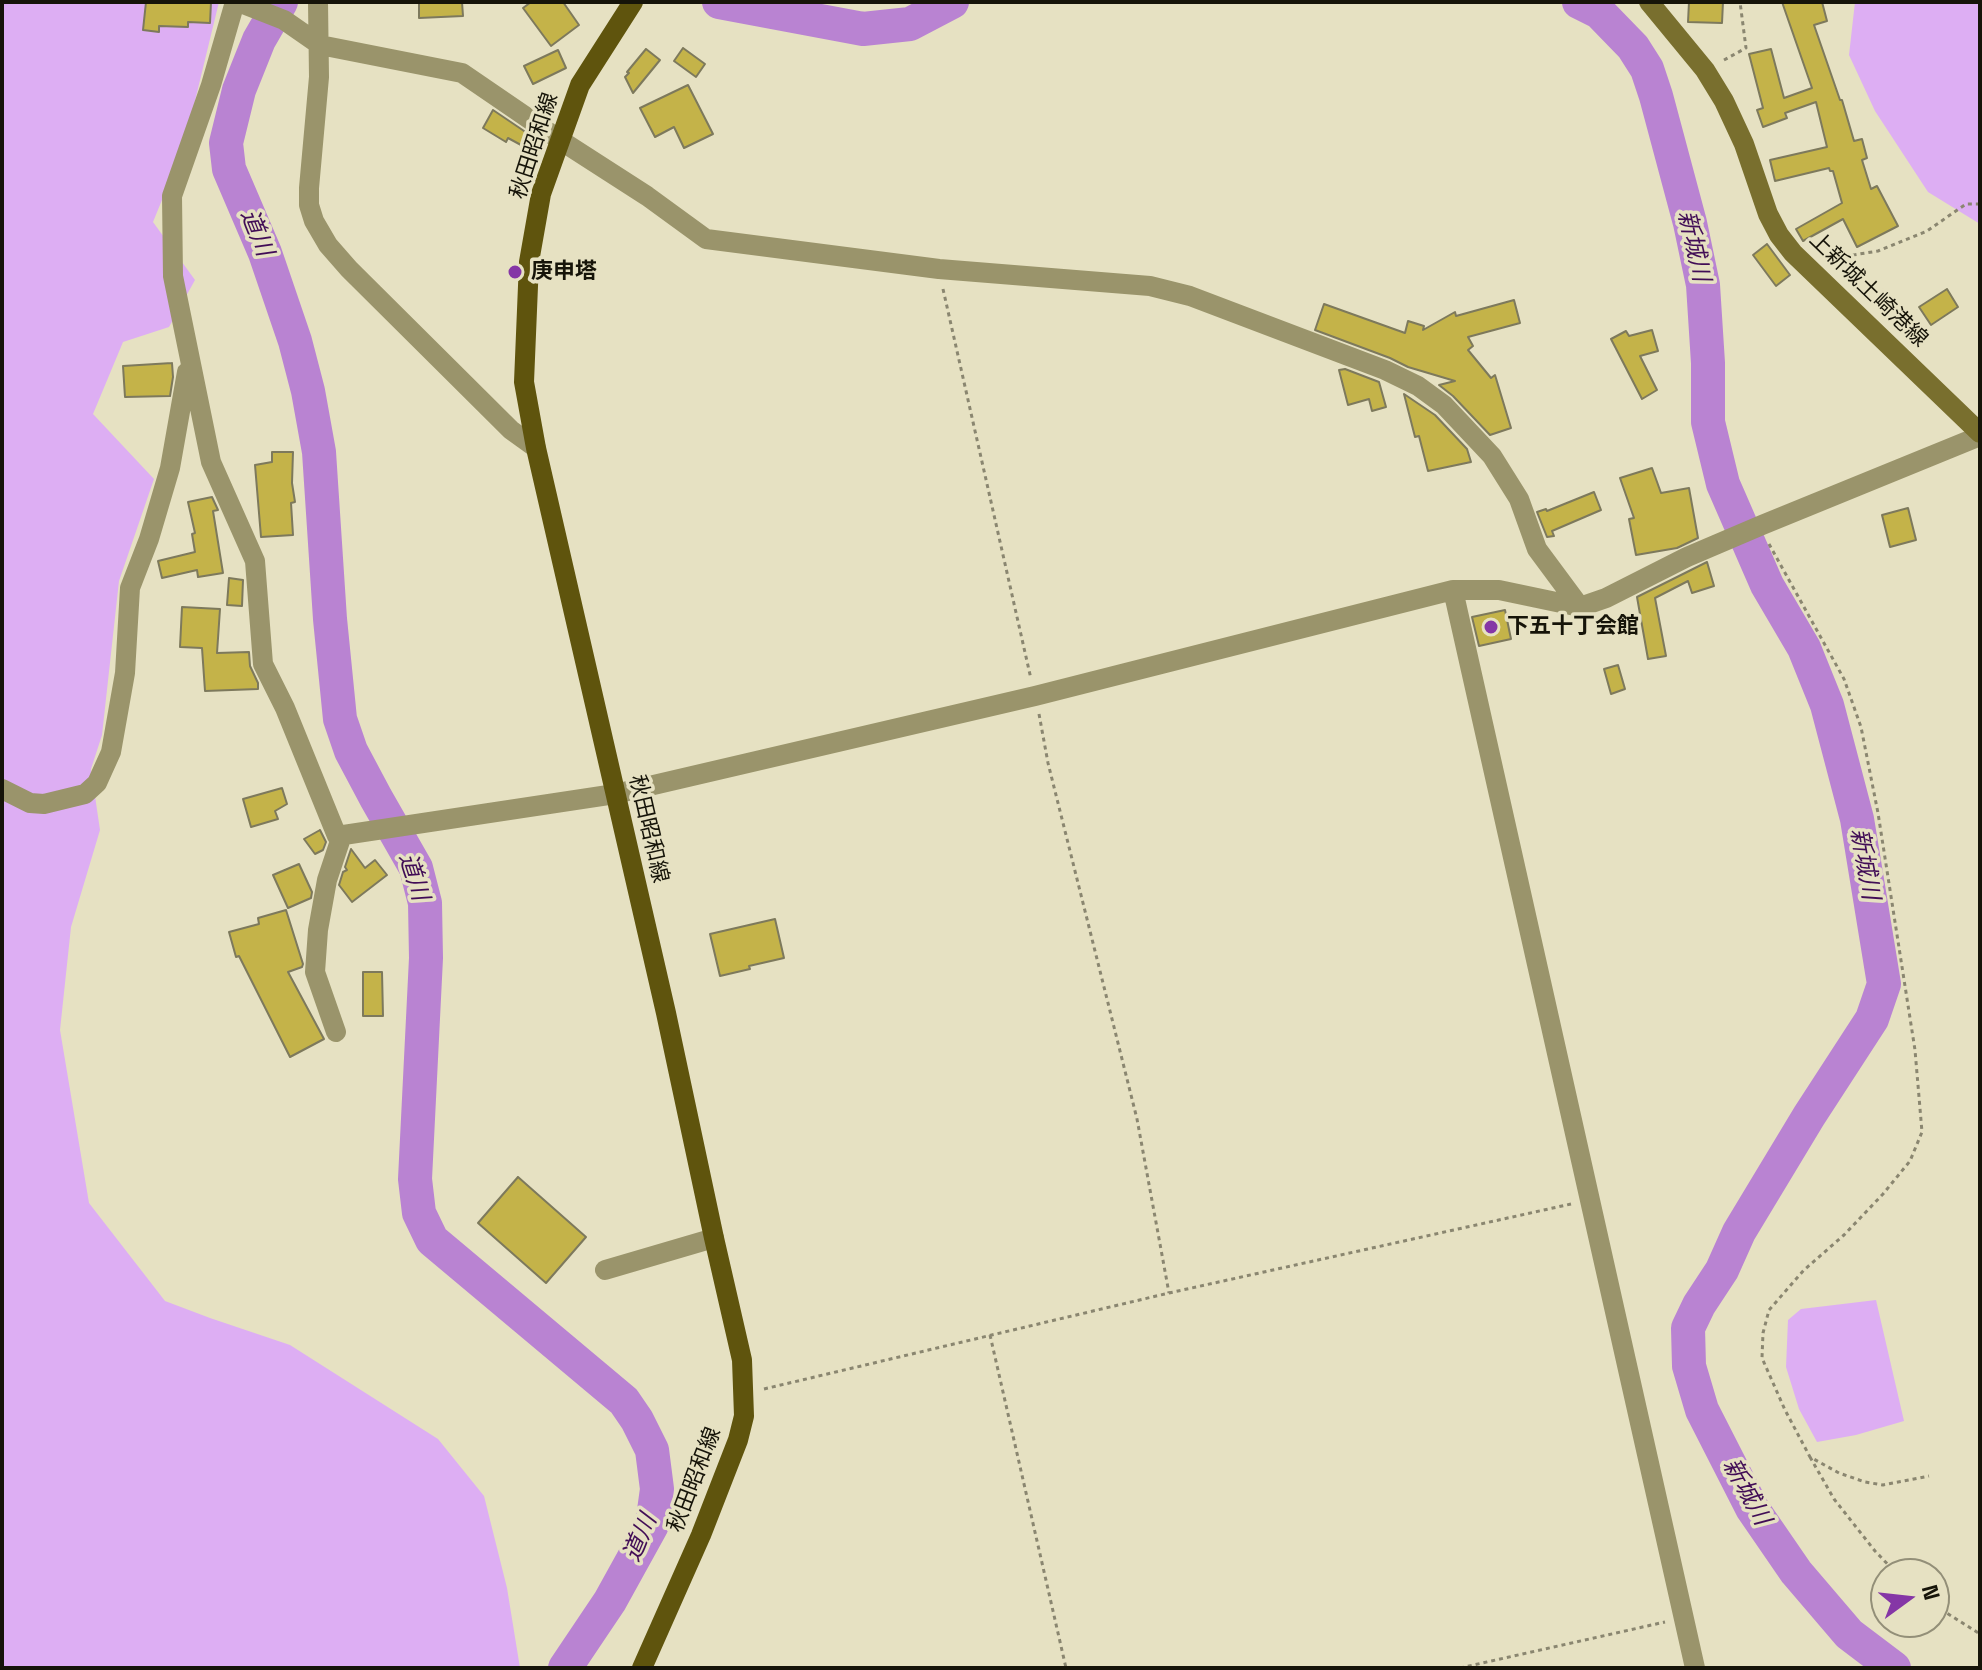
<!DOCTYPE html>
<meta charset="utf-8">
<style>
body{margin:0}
#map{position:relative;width:1982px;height:1670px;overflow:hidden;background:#e6e1c2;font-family:"Space Grotesk",sans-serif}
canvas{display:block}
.frame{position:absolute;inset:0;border:4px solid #161409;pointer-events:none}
.north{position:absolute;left:1870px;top:1558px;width:80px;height:80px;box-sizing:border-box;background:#e6e1c2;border:2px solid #938f78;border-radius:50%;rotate:75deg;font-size:22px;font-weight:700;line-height:32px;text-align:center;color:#161409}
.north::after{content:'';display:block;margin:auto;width:28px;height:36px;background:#8536a6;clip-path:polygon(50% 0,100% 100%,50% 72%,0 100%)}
</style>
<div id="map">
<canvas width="1982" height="1670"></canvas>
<div class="frame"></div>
<div class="north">N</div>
</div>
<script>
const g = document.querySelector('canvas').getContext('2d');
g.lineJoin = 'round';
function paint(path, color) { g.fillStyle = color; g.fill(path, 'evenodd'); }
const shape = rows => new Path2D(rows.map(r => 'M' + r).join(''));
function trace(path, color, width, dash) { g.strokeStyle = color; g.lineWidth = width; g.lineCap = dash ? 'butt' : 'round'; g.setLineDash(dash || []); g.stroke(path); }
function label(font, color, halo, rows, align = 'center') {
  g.font = font + ' "Space Grotesk","Noto Sans JP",sans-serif'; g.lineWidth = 7; g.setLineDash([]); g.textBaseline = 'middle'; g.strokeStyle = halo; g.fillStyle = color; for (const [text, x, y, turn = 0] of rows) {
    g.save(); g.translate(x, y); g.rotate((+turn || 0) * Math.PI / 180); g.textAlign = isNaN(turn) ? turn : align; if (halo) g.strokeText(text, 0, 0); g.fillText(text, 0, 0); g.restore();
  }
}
const green = shape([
 [2,2,219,2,184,146,153,222,195,280,169,327,123,342,93,414,154,479,119,581,102,735,91,769,100,830,71,927,60,1030,89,1203,165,1301,210,1318,290,1345,438,1439,484,1496,507,1588,520,1668,2,1668],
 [1855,2,1980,2,1980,224,1928,192,1875,111,1849,55],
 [1876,1300,1904,1421,1856,1435,1817,1442,1799,1409,1786,1367,1788,1320,1801,1309]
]);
const river = shape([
 [281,2,259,40,239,90,226,143,229,169,265,253,295,341,308,391,319,452,330,619,340,719,351,751,376,798,416,868,425,903,426,958,415,1179,419,1213,432,1240,624,1401,637,1420,652,1450,657,1489,652,1525,610,1601,565,1668],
 [719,2,863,29,910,24,952,2],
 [1579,2,1599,12,1633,47,1647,69,1656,96,1690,223,1703,285,1708,363,1708,422,1723,484,1767,585,1804,648,1827,705,1857,819,1884,984,1872,1019,1809,1116,1739,1232,1722,1270,1699,1305,1688,1328,1689,1366,1702,1410,1752,1508,1796,1572,1849,1634,1894,1668]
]);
const building = shape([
 [146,2,211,2,210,23,188,22,188,27,159,26,159,32,143,30,146,2],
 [419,2,462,2,463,16,419,18,419,2],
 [531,2,563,2,579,25,551,46,523,8,531,2],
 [1689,2,1723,2,1722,23,1688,22,1689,2],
 [1782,2,1822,2,1827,21,1814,25,1840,100,1842,100,1854,141,1862,139,1867,158,1862,160,1871,189,1877,186,1898,226,1857,247,1843,219,1803,241,1796,229,1842,203,1833,171,1830,171,1829,168,1775,181,1770,160,1827,147,1816,102,1785,113,1787,118,1763,127,1757,110,1763,108,1749,54,1771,49,1784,98,1812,88,1782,2],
 [683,48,705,64,696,77,674,61,683,48],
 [646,49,660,60,633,93,625,77,629,73,627,72,646,49],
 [558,50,566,68,533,84,524,66,558,50],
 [688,85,713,134,684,148,674,127,655,137,640,108,688,85],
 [493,110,527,133,521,145,508,138,506,142,483,128,493,110],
 [1767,244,1790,275,1776,286,1753,255,1767,244],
 [1947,289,1958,307,1931,325,1919,307,1947,289],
 [1514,300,1520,323,1468,337,1473,346,1468,350,1491,378,1495,375,1511,428,1490,435,1453,396,1439,385,1455,381,1408,367,1390,358,1315,330,1324,304,1405,333,1408,321,1424,326,1423,330,1455,312,1456,316,1514,300],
 [1652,330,1658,351,1640,356,1657,390,1642,399,1611,339,1626,331,1629,336,1652,330],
 [172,363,173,377,170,396,125,397,123,366,172,363],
 [1345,369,1379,382,1386,407,1372,411,1369,399,1348,405,1339,370,1345,369],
 [1404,394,1435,415,1467,449,1471,462,1428,471,1419,436,1415,437,1404,394],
 [272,452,293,452,292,483,295,502,291,503,293,535,261,537,255,465,272,462,272,452],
 [1652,468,1661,493,1689,488,1698,538,1677,548,1636,555,1629,519,1634,518,1620,478,1652,468],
 [1594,492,1601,510,1552,531,1554,536,1547,537,1537,512,1546,509,1547,511,1594,492],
 [212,497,218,510,213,511,223,573,198,577,197,570,162,578,158,561,195,552,192,534,195,533,188,502,212,497],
 [1908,508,1916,540,1890,547,1882,515,1908,508],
 [1707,562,1714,586,1692,593,1688,581,1655,598,1666,656,1648,659,1637,597,1707,562],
 [229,578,243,580,242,606,227,605,229,578],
 [182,607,220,609,217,653,249,652,250,666,258,683,258,689,205,691,202,648,180,647,182,607],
 [1505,610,1511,639,1479,646,1472,617,1505,610],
 [1618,665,1625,689,1611,694,1604,669,1618,665],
 [282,788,287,804,275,811,278,819,251,827,243,799,282,788],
 [320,830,326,842,323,850,315,854,304,839,320,830],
 [351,849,365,868,375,860,387,875,352,902,339,885,343,872,347,870,345,867,351,849],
 [299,864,312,892,311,898,288,908,273,875,299,864],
 [286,910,303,964,302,967,288,972,324,1039,290,1057,239,956,236,957,229,932,259,924,258,918,286,910],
 [775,919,784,958,749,966,750,969,720,976,710,934,775,919],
 [363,972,382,972,383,1016,363,1016,363,972],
 [518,1177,586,1237,546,1283,478,1223,518,1177]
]);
const path = shape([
 [1724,60,1746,48,1740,2],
 [1830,263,1847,256,1878,251,1927,231,1966,204,1980,204],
 [943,289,1031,679],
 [1769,544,1844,679,1861,727,1878,813,1915,1050,1922,1132,1910,1161,1883,1194,1844,1235,1804,1270,1769,1310,1763,1333,1762,1358,1785,1410,1810,1457,1839,1473,1865,1482,1883,1485,1929,1476],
 [1039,714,1048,763,1137,1119,1169,1293],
 [990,1335,1066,1668],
 [764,1389,1169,1293,1571,1204],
 [1810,1457,1834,1499,1875,1551,1897,1574],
 [1934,1605,1980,1634],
 [1460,1668,1665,1622]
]);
const street = shape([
 [235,2,211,85,172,196,173,276,211,462,255,561,263,664,285,708,337,836,615,794,1035,696,1453,590,1499,590,1580,607,1606,598,1687,557,1762,525,1980,436],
 [238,2,284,20,320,45,462,73,560,140,647,196,706,239,939,269,1150,286,1190,296,1385,370,1418,386,1444,405,1492,456,1519,499,1537,549,1580,607],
 [318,2,319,77,309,188,309,205,314,221,328,245,349,269,511,430,536,448],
 [1453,590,1695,1668],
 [2,789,30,803,44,804,85,794,97,783,111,752,125,673,130,588,149,539,170,468,187,372],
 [336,1032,315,972,318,930,327,880,342,835],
 [605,1270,714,1238]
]);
const secondary = shape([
 [1649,2,1705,70,1724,101,1744,144,1768,214,1779,235,1793,253,1980,433]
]);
const primary = shape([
 [633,2,580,85,541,194,529,262,524,382,536,448,666,1013,714,1238,742,1360,744,1416,738,1440,701,1535,642,1668]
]);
const markers = [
 [515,272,8,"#8536a6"],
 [1491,627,8,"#8536a6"]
];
const streetNames = [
 ["秋田昭和線",535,146,-72],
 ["上新城土崎港線",1868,290,44],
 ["秋田昭和線",648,829,77],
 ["秋田昭和線",695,1480,-69]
];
const poiNames = [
 ["庚申塔",531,272],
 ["下五十丁会館",1507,627]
];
const waterNames = [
 ["道川",256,233,68],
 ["新城川",1693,246,77],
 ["新城川",1864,864,80],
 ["道川",413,877,72],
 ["新城川",1746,1492,61],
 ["道川",641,1538,-67]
];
paint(green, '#ddaef3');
trace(river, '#b983d2', 34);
paint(building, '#c4b349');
trace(building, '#7d795c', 2);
trace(path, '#8a8670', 3, [4, 4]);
trace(street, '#9a946b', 20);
trace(secondary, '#796f2e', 20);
trace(primary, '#5f540d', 20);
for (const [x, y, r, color] of markers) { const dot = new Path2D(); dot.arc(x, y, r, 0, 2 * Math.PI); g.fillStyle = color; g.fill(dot); trace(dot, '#e6e1c2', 3); }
label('22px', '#161409', '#e6e1c2', streetNames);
label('bold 22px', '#161409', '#e6e1c2', poiNames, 'left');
label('italic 24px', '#410d56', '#e6e1c2', waterNames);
</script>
